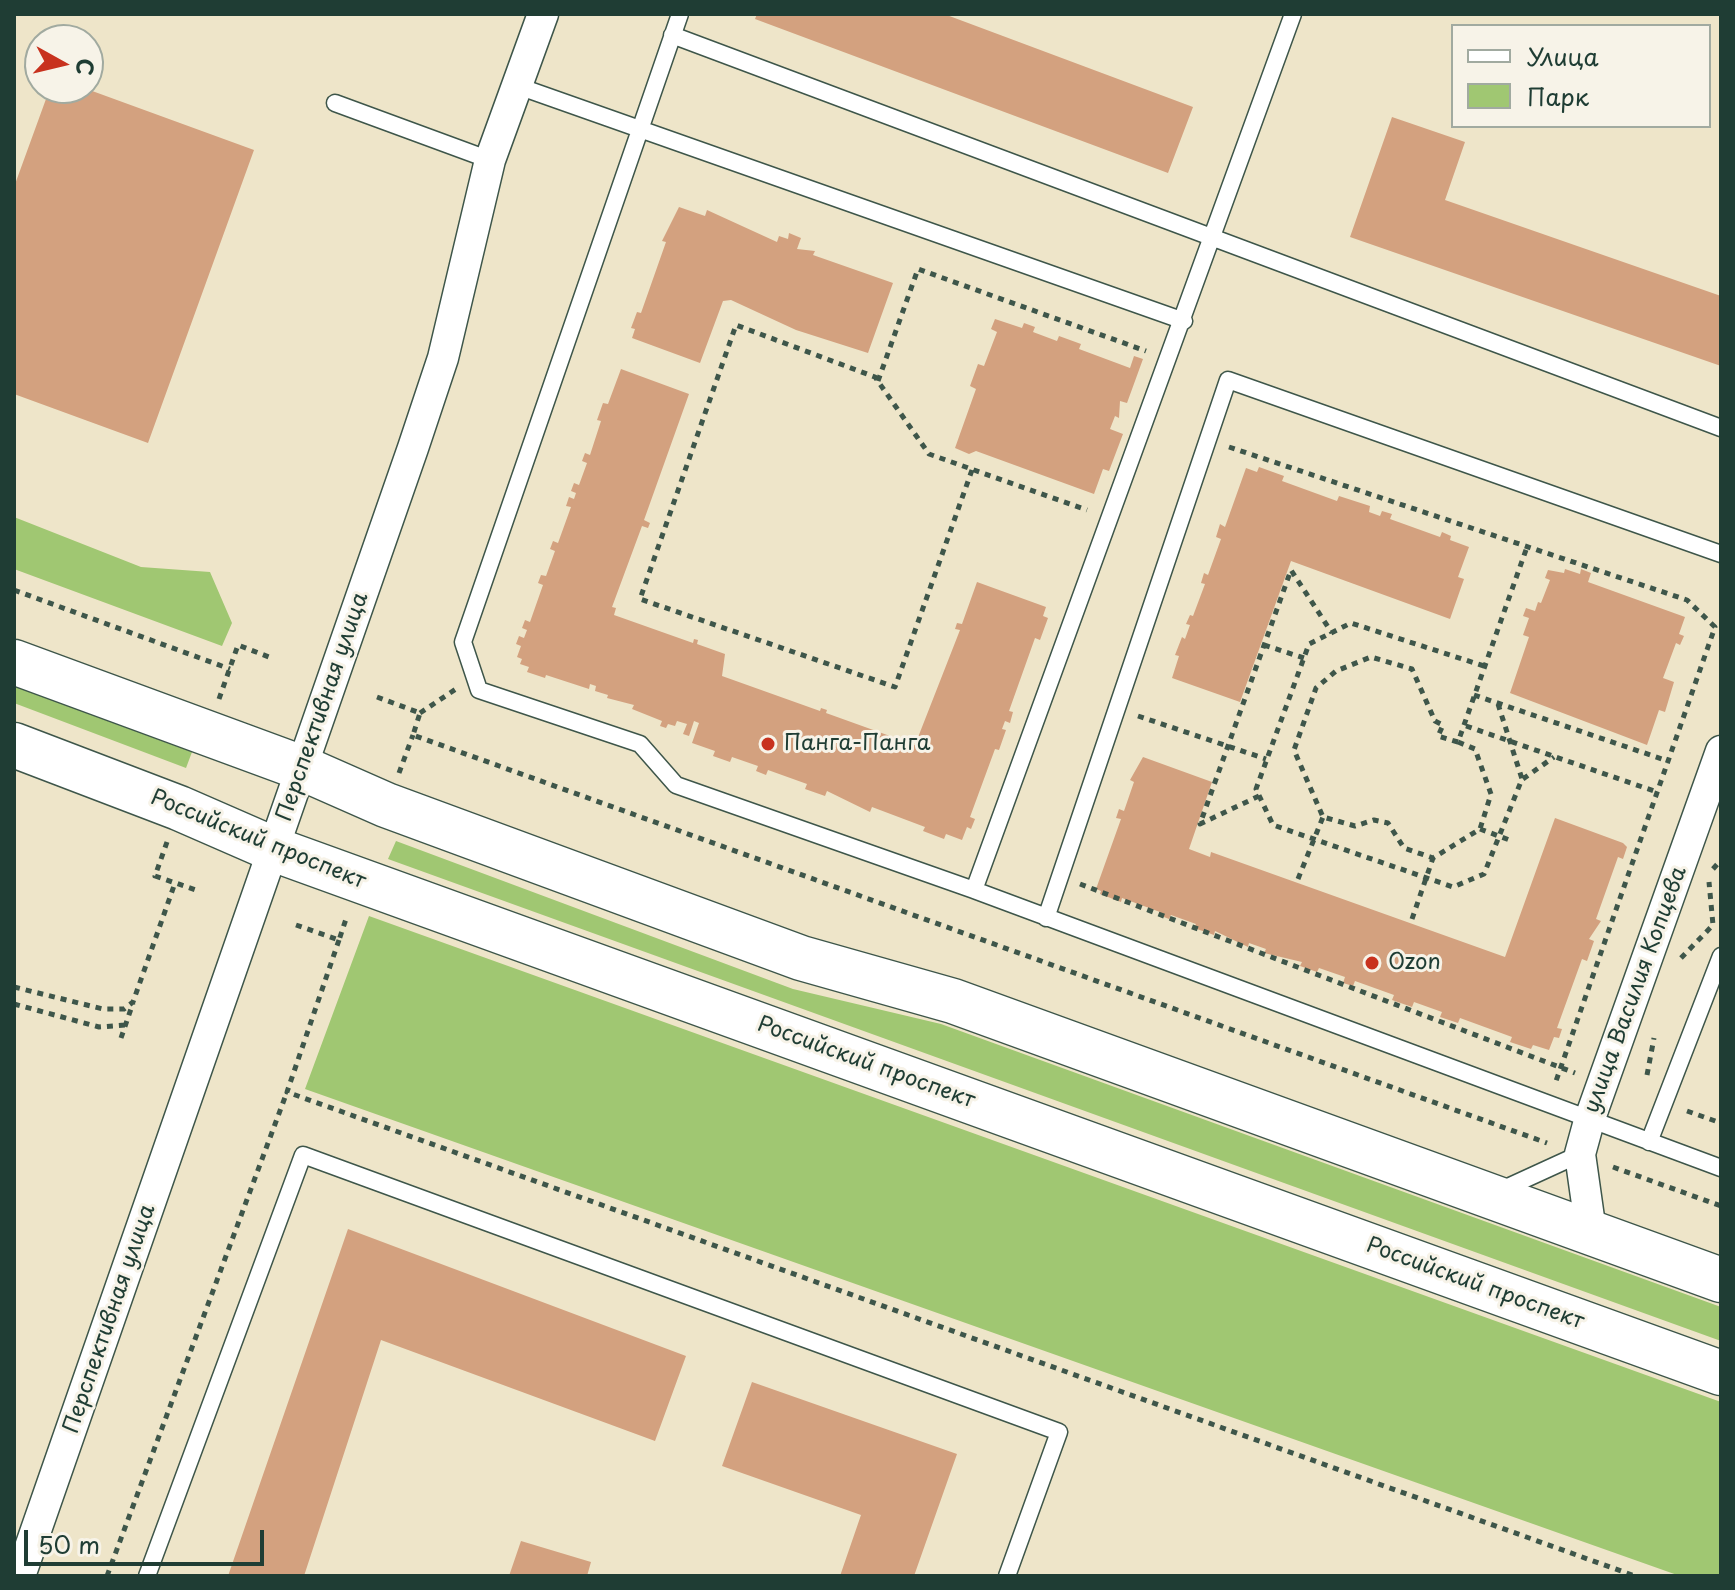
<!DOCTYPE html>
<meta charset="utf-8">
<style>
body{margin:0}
#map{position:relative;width:1735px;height:1590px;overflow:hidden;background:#eee5c9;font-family:"Playpen Sans",sans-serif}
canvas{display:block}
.frame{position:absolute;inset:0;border:16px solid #1f3d34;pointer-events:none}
.legend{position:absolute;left:1451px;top:24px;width:260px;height:104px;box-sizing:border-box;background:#f7f3e8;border:2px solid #a1aaa0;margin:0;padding:10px 14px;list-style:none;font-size:24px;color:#1f3d34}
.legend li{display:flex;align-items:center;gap:16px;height:40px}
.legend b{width:40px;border:2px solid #a1aaa0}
.north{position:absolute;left:24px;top:24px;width:80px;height:80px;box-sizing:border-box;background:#f7f3e8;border:2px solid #a1aaa0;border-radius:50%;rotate:98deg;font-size:22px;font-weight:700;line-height:32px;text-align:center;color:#1f3d34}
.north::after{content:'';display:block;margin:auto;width:28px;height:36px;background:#c8321e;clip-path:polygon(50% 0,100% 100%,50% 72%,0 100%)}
.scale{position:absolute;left:24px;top:1530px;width:240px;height:36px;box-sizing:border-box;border:4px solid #1f3d34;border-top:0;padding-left:10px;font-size:24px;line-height:28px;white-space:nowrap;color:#1f3d34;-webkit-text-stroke:6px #f7f3e8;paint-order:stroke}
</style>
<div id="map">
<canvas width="1735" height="1590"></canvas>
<div class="frame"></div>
<ul class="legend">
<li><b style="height:10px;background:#fff"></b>Улица</li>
<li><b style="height:22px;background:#a0c772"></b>Парк</li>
</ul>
<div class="north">С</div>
<div class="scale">50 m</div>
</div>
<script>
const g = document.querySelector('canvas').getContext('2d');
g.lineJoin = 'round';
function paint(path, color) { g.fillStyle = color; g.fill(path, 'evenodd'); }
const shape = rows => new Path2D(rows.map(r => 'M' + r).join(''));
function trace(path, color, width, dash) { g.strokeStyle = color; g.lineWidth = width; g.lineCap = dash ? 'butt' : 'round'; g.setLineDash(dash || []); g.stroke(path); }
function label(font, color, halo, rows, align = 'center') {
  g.font = font + ' "Playpen Sans",sans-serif'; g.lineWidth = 6; g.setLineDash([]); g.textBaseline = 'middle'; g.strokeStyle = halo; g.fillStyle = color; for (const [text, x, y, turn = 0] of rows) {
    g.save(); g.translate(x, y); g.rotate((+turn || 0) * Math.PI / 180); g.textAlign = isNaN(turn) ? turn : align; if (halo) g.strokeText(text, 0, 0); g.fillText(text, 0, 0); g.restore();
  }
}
const green = shape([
 [14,517,141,567,210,572,232,623,222,646,14,569],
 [14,686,192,752,186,768,14,703],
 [396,841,793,989,941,1024,1721,1307,1721,1341,388,859],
 [369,916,1721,1402,1721,1576,1680,1576,305,1089]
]);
const building = shape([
 [757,14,944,14,1193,107,1168,173,755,19],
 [50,88,84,88,254,150,148,443,14,394,14,187],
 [1392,117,1465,142,1445,200,1721,296,1721,366,1350,237],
 [679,207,705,216,707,210,777,242,779,236,788,239,789,233,801,238,797,249,815,251,813,255,893,283,868,353,796,330,731,300,723,301,700,363,632,338,635,329,631,328,637,312,641,313,666,242,662,241],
 [995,319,1022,328,1024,323,1035,327,1033,332,1057,341,1059,336,1081,344,1079,349,1130,368,1134,356,1143,359,1127,403,1120,401,1119,418,1115,416,1110,429,1123,434,1109,471,1103,469,1094,494,976,451,969,454,955,448,976,389,970,386,978,364,984,366,997,332,991,329],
 [621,369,689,394,644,520,650,523,648,528,642,526,612,607,616,608,614,615,693,643,694,639,698,640,697,644,725,654,722,676,820,711,821,708,827,710,826,713,915,745,960,630,955,629,957,623,962,624,977,582,1046,607,1043,616,1048,618,1040,640,1035,638,1009,711,1013,712,1010,723,1005,721,1002,729,1006,730,999,750,995,749,970,817,975,819,971,829,967,827,962,840,946,834,944,839,923,831,925,827,872,807,870,812,827,791,825,796,805,789,807,784,768,770,766,775,756,771,758,766,732,757,730,762,713,756,715,751,692,743,699,723,694,721,689,736,683,734,687,724,677,721,675,726,668,724,666,728,660,726,662,721,632,709,634,705,607,698,608,695,595,691,596,686,590,684,589,689,546,675,545,678,527,672,529,667,520,664,522,659,517,657,521,646,516,644,519,636,524,638,527,630,522,628,525,620,530,622,543,585,538,583,541,575,546,576,555,551,550,549,553,541,558,543,571,507,566,506,569,497,574,499,576,493,571,491,574,483,579,485,587,463,582,461,585,453,590,455,601,421,597,420,603,403,608,404],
 [1259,467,1284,476,1282,481,1337,501,1339,496,1370,506,1369,512,1380,516,1382,511,1392,514,1390,519,1440,537,1442,532,1451,536,1450,540,1469,547,1458,577,1464,579,1450,619,1291,561,1240,702,1172,678,1179,656,1175,655,1182,637,1185,639,1190,625,1186,624,1190,615,1193,616,1205,584,1201,583,1204,573,1208,575,1221,539,1216,537,1220,524,1225,527,1246,468,1257,472],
 [1565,569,1580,574,1581,569,1591,573,1588,582,1685,617,1679,634,1684,636,1680,645,1676,643,1663,678,1674,682,1665,712,1659,710,1647,745,1510,693,1529,637,1523,635,1529,618,1523,616,1526,608,1535,611,1538,602,1541,603,1550,580,1545,578,1548,570,1564,573],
 [1143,757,1212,782,1189,849,1210,857,1211,852,1505,957,1555,818,1623,843,1627,847,1623,859,1618,857,1596,919,1601,921,1589,939,1594,941,1587,961,1582,959,1557,1028,1562,1029,1559,1038,1554,1037,1549,1050,1533,1045,1531,1049,1510,1042,1512,1037,1460,1018,1458,1023,1440,1017,1442,1012,1414,1002,1412,1007,1392,1000,1394,995,1355,981,1353,986,1343,983,1345,977,1319,968,1317,972,1300,966,1302,962,1264,953,1266,949,1249,943,1248,947,1215,931,1214,935,1194,928,1196,924,1171,915,1169,919,1159,915,1160,912,1122,898,1121,902,1100,894,1101,891,1096,889,1121,819,1116,818,1119,809,1124,811,1134,782,1130,780],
 [348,1229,686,1356,655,1441,381,1340,304,1576,228,1576],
 [752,1382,957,1454,914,1576,840,1576,861,1515,722,1466],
 [521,1541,591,1562,587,1576,509,1576]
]);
const path = shape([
 [878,381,918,269,1146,351],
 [1229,447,1687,600,1715,627,1556,1081],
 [972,470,895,687,640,599,736,325,875,377,929,454,1087,510],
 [14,590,230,669],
 [1264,645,1304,658],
 [1484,666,1351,623,1309,644,1256,789,1273,825,1453,887,1484,874,1522,779,1498,704],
 [1474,695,1668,761],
 [377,697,420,713,413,735,1547,1143],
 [219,699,238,645,274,659],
 [420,713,456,689],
 [1138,716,1266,759],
 [1466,726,1657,792],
 [1458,742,1438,736,1443,725,1435,721,1412,669,1371,657,1336,671,1316,688,1294,750,1323,817,1355,826,1374,820,1388,823,1404,848,1433,858,1480,829,1491,794,1475,749,1458,742,1527,547],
 [399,773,413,735],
 [1523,779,1554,757],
 [1259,796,1200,824,1291,570,1332,633],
 [1480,829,1512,841],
 [167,842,155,876,196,890],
 [1713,869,1721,860],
 [1298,879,1323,817],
 [1080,884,1575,1073],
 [1412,919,1433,858],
 [296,925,339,940,347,916],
 [339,940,287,1092,1635,1576],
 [1681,958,1713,925,1709,882],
 [14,987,103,1009,124,1009,133,1002,175,883],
 [14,1004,99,1027,125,1025],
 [121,1038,133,1003],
 [1647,1075,1654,1038],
 [1687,1111,1721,1123],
 [1613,1167,1721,1206],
 [107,1576,287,1092]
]);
const lane = shape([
 [680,14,463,642,479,690,640,744,676,785,974,890,1293,14],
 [672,35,1721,428],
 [515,85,1184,321],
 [335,103,490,160],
 [974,890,1721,1168],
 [1046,918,1228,380,1721,554],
 [1649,1142,1721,956],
 [1497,1192,1580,1154],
 [147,1576,303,1155,1059,1432,1007,1576]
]);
const street = shape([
 [1591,1232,1580,1154,1589,1121,1721,751],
 [20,1576,413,448,443,358,490,160,543,14]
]);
const secondary = shape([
 [14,662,302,768,386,805,801,958,953,1001,1721,1280],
 [14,745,179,808,273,849,1721,1373]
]);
const markers = [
 [768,744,8,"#c8321e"],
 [1372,963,8,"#c8321e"]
];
const streetNames = [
 ["Перспективная улица",323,707,-71],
 ["Российский проспект",258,840,22],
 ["улица Василия Копцева",1636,990,-70],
 ["Российский проспект",866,1063,20],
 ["Российский проспект",1475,1284,20],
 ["Перспективная улица",110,1319,-71]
];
const poiNames = [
 ["Панга-Панга",784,744],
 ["Ozon",1388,963]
];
paint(green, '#a0c772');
paint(building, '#d3a17f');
trace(lane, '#3e564a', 19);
trace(street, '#3e564a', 33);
trace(secondary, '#3e564a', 47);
trace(path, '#3e564a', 5, [6, 6]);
trace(lane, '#fff', 16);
trace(street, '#fff', 30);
trace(secondary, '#fff', 44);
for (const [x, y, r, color] of markers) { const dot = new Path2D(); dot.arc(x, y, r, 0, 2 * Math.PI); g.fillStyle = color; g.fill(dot); trace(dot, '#f7f3e8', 3); }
label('22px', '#1f3d34', '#f7f3e8', streetNames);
label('22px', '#1f3d34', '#f7f3e8', poiNames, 'left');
</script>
